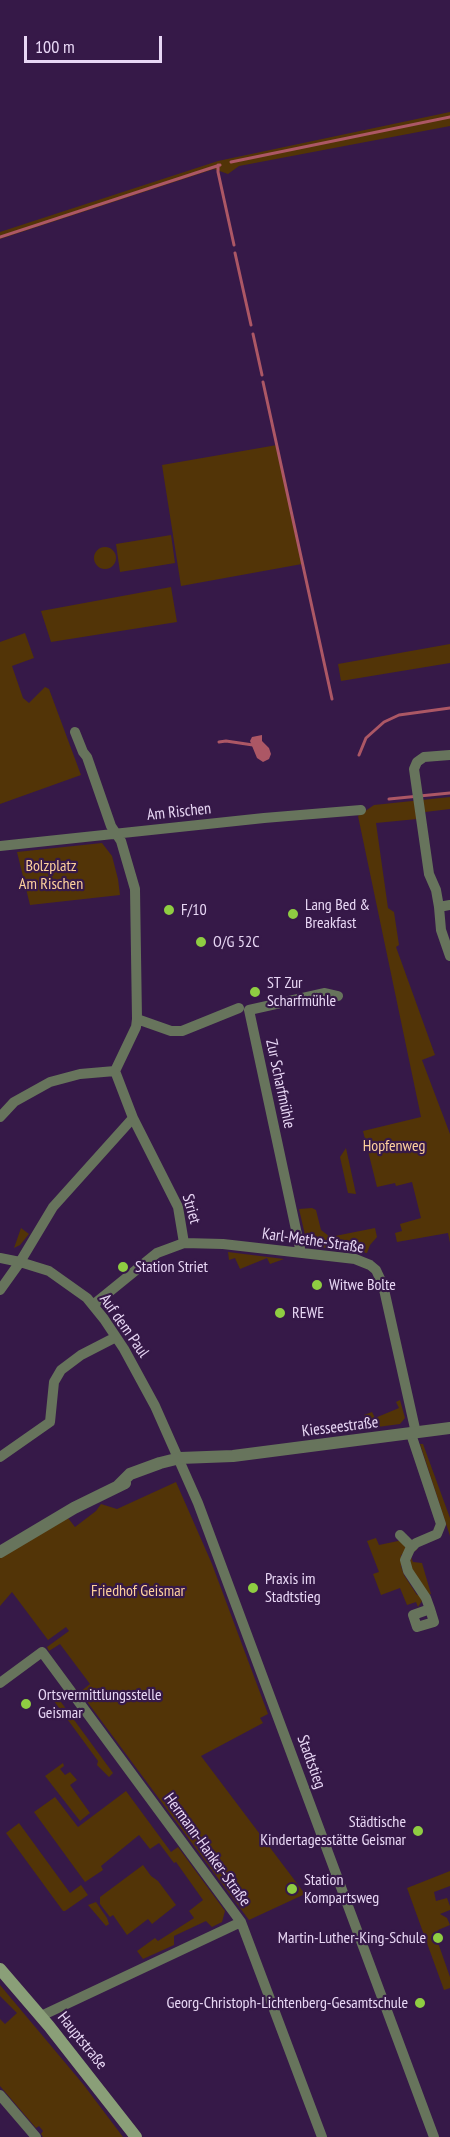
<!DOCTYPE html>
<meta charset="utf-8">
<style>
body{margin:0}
#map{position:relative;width:450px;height:2137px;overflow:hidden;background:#361948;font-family:"PT Sans Narrow",sans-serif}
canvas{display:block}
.scale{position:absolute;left:24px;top:36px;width:138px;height:27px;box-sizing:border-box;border:3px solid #e8d7f5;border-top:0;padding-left:8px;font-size:18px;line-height:21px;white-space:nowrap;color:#e8d7f5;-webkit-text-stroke:4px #361948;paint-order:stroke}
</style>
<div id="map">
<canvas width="450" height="2137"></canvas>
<div class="scale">100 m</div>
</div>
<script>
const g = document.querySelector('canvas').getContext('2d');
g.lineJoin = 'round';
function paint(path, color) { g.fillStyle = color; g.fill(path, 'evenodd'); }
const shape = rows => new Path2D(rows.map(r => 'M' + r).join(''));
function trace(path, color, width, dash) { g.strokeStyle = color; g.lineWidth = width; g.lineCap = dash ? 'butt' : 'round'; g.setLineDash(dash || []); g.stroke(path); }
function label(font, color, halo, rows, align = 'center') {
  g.font = font + ' "PT Sans Narrow",sans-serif'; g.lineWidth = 4.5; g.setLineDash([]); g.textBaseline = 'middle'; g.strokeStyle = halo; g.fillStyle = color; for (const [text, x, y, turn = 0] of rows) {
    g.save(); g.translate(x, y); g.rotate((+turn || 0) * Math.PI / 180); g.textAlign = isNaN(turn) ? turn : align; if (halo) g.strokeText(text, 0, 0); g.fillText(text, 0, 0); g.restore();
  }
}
const green = shape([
 [450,112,450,126,239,166,228,174,214,169,0,239,0,232,218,161],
 [277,445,302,564,181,586,162,465],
 [171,535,175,563,120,572,116,544],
 '94 558a11 11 0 1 1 22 0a11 11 0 1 1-22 0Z',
 [171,587,177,622,51,642,41,611],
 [25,633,34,658,12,666,23,698,29,703,45,687,49,689,81,775,0,804,0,642],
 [450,644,450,663,341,681,338,664],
 [450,797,450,809,417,813,417,819,376,823,388,908,394,912,399,945,396,947,435,1055,422,1060,450,1134,450,1243,448,1233,397,1242,395,1233,402,1231,400,1224,421,1218,412,1182,396,1186,395,1183,377,1187,363,1131,421,1117,358,816,374,805],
 [102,843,112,856,118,879,120,895,30,905,17,852],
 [346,1148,356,1194,348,1193,340,1157],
 [312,1208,316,1210,321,1230,330,1237,375,1228,377,1237,370,1245,367,1253,310,1246,306,1239,299,1209],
 [21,1228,29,1234,20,1245,14,1248],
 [228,1252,284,1259,270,1264,267,1258,240,1269,235,1258,229,1260],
 [400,1400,405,1418,400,1424,370,1428,364,1415,372,1412,375,1418,399,1408,396,1402],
 [420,1444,423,1444,450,1518,450,1536],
 [176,1482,212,1564,268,1714,260,1718,263,1723,201,1756,305,1894,249,1920,80,1692,90,1684,60,1644,49,1651,47,1647,69,1631,66,1627,48,1640,12,1592,0,1606,0,1557,68,1518,75,1527,96,1511,101,1504,117,1509],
 [376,1538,379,1545,398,1541,401,1541,406,1548,404,1554,401,1555,401,1566,404,1575,417,1595,420,1595,422,1601,418,1607,416,1602,407,1605,400,1588,381,1595,373,1574,379,1572,367,1541],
 [414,1549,417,1549,417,1550,414,1551,411,1557,413,1562,422,1563,431,1594,428,1595,409,1565],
 [58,1698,113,1773,109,1777,97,1765,98,1761,54,1701],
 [63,1763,64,1766,60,1769,65,1775,70,1772,77,1780,70,1785,90,1813,80,1821,45,1776],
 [126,1791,171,1852,178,1847,225,1911,222,1922,212,1927,206,1921,174,1936,174,1945,143,1959,137,1951,155,1938,158,1941,194,1918,189,1911,203,1900,176,1862,174,1863,159,1843,150,1849,139,1835,101,1866,103,1870,85,1882,34,1812,55,1797,78,1827],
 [19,1823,70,1893,81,1885,88,1895,65,1911,63,1911,6,1833],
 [143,1865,151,1876,158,1881,176,1905,152,1924,148,1919,127,1935,113,1915,110,1917,100,1904,100,1897],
 [450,1871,450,1886,434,1892,436,1901,447,1898,450,1906,450,1910,440,1914,447,1918,450,1925,438,1930,436,1937,450,1977,450,1988,444,1990,407,1888],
 [96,1902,107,1918,109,1924,106,1926,88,1905],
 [0,1985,83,2084,123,2137,43,2137,41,2134,43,2131,39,2126,36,2128,0,2086,0,2019,5,2024,17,2013,0,1996]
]);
const water = shape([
 [262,735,262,741,269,748,271,754,269,759,263,762,257,758,250,741,252,737]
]);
const stream = shape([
 [231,162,450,117],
 [218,165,218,172,234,245],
 [0,237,220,165],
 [235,253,251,325],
 [253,334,262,375],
 [263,382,332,699],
 [219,742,226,741,253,745],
 [359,755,366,738,384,722,399,715,450,708],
 [389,799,450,793]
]);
const minor = shape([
 [75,732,83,752,87,757,111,826,121,841,135,889,137,1019,136,1027,115,1071],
 [450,755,424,757,417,762,414,769,429,874,436,890,439,907,450,905],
 [0,846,264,818,361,810],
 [439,907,441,930,450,956],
 [137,1019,171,1031,182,1031,239,1008],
 [0,1117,14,1102,50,1082,80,1074,115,1071],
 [184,1243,223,1244,355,1259,370,1265,376,1270,383,1285,416,1433],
 [301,1253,249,1010,325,993,338,996],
 [0,1258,20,1262,49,1271,87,1298,104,1319,124,1349,155,1406,198,1503,434,2137],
 [0,1290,20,1262,53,1207,133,1118],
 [93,1305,157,1253,184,1243,178,1207,133,1118,115,1071],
 [411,1434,441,1524,437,1534,416,1543,410,1549,405,1560,408,1571,426,1598,430,1609,434,1622,417,1627,413,1615,430,1609],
 [0,1457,50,1422,54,1382,61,1370,81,1355,116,1337],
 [400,1535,412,1547],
 [0,1683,42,1652,241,1922,322,2137],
 [41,2016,241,1922],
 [0,2095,36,2137]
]);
const tertiary = shape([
 [118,1486,130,1474,160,1463,180,1458,233,1456,450,1428],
 [0,1552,74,1508,125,1483]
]);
const secondary = shape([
 [0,1969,49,2026,136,2137]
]);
const markers = [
 [169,910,6,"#8fcd42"],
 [293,914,6,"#8fcd42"],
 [201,942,6,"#8fcd42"],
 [255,992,6,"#8fcd42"],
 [123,1267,6,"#8fcd42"],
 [317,1285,6,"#8fcd42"],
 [280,1313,6,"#8fcd42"],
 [253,1588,6,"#8fcd42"],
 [26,1704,6,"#8fcd42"],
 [418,1831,6,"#8fcd42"],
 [292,1889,6,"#8fcd42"],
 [438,1938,6,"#8fcd42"],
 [420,2003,6,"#8fcd42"]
];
const streetNames = [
 ["Am Rischen",179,812,-6],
 ["Zur Scharfmühle",280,1084,78],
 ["Striet",191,1209,74],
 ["Karl-Methe-Straße",313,1241,8],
 ["Auf dem Paul",124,1326,55],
 ["Kiesseestraße",340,1427,-7],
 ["Stadtstieg",311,1762,70],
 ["Hermann-Hanker-Straße",207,1850,54],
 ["Hauptstraße",82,2041,51]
];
const parkNames = [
 ["Bolzplatz",51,866],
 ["Am Rischen",51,884],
 ["Hopfenweg",394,1146],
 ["Friedhof Geismar",138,1591]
];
const poiNames = [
 ["Lang Bed &",305,905],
 ["Breakfast",305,923],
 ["F/10",181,910],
 ["O/G 52C",213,942],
 ["ST Zur",267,983],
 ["Scharfmühle",267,1001],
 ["Station Striet",135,1267],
 ["Witwe Bolte",329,1285],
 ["REWE",292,1313],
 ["Praxis im",265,1579],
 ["Stadtstieg",265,1597],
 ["Ortsvermittlungsstelle",38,1695],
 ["Geismar",38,1713],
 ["Städtische",406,1822,"right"],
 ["Kindertagesstätte Geismar",406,1840,"right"],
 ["Station",304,1880],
 ["Kompartsweg",304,1898],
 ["Martin-Luther-King-Schule",426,1938,"right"],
 ["Georg-Christoph-Lichtenberg-Gesamtschule",408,2003,"right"]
];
paint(green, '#523407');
paint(water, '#ac5765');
trace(stream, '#ac5765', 3);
trace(minor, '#67745c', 10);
trace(tertiary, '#67745c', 12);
trace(secondary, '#8a9f78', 12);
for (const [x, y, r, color] of markers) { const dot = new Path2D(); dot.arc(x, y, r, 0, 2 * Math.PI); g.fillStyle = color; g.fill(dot); trace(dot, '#361948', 2); }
label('16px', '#e8d7f5', '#361948', streetNames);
label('16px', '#fed19c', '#361948', parkNames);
label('16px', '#e8d7f5', '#361948', poiNames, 'left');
</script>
